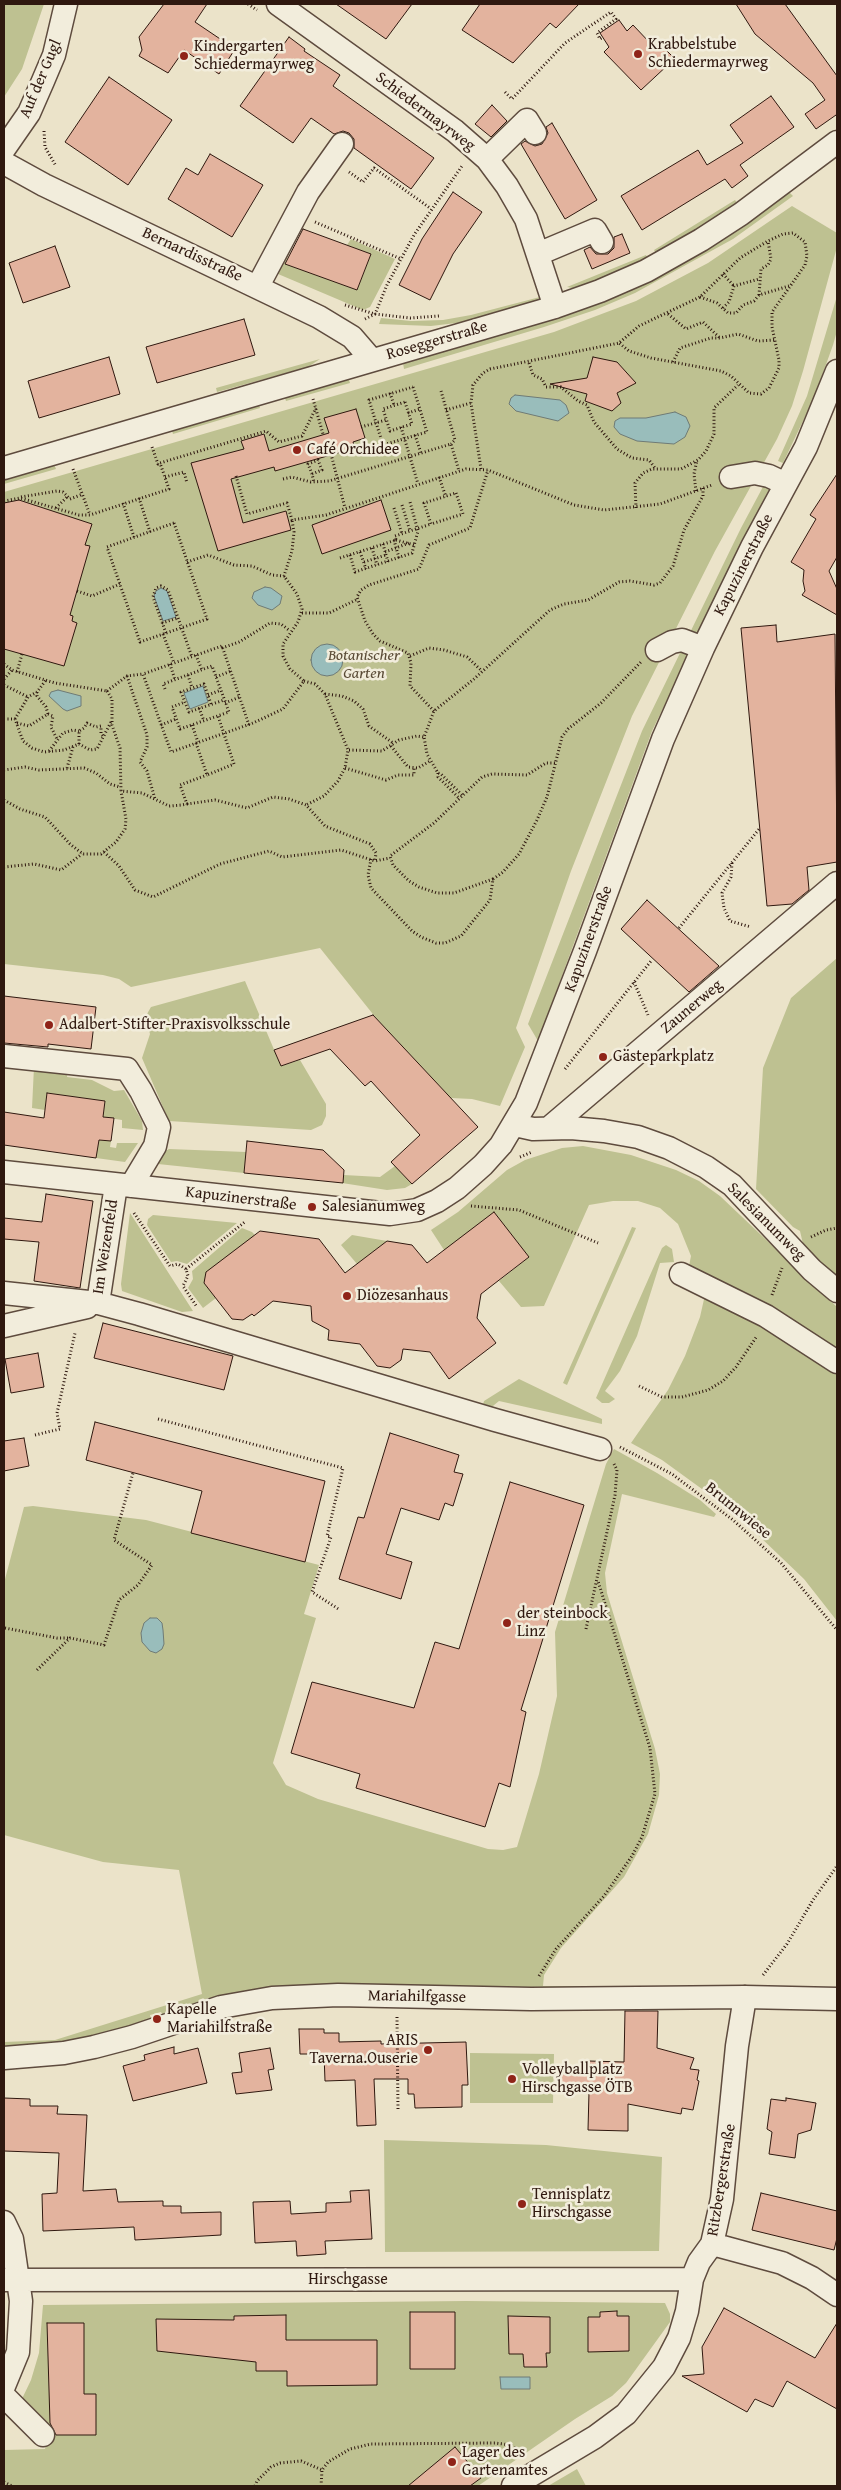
<!DOCTYPE html>
<meta charset="utf-8">
<style>
body{margin:0}
#map{position:relative;width:841px;height:2490px;overflow:hidden;background:#ebe3c9;font-family:"Gentium Book Plus",serif}
canvas{display:block}
.frame{position:absolute;inset:0;border:5px solid #2f180f;pointer-events:none}
</style>
<div id="map">
<canvas width="841" height="2490"></canvas>
<div class="frame"></div>
</div>
<script>
const g = document.querySelector('canvas').getContext('2d');
g.lineJoin = 'round';
function paint(path, color) { g.fillStyle = color; g.fill(path, 'evenodd'); }
const shape = rows => new Path2D(rows.map(r => 'M' + r).join(''));
function trace(path, color, width, dash) { g.strokeStyle = color; g.lineWidth = width; g.lineCap = dash ? 'butt' : 'round'; g.setLineDash(dash || []); g.stroke(path); }
function label(font, color, halo, rows, align = 'center') {
  g.font = font + ' "Gentium Book Plus",serif'; g.lineWidth = 5; g.setLineDash([]); g.textBaseline = 'middle'; g.strokeStyle = halo; g.fillStyle = color; for (const [text, x, y, turn = 0] of rows) {
    g.save(); g.translate(x, y); g.rotate((+turn || 0) * Math.PI / 180); g.textAlign = isNaN(turn) ? turn : align; if (halo) g.strokeText(text, 0, 0); g.fillText(text, 0, 0); g.restore();
  }
}
const green = shape([
 [4,4,44,4,22,69,4,97],
 [789,192,793,196,733,239,635,293,595,310,544,327,404,369,403,363,673,268,729,235],
 [735,200,738,204,657,255,654,250],
 [792,206,837,233,837,247,803,371,792,406,777,439,715,551,632,716,571,871,516,1028,525,1047,500,1106,472,1099,451,1098,384,1028,320,948,131,987,119,979,103,975,4,964,4,492,554,332,636,301,708,263],
 [299,227,285,264,357,290,371,254,347,245,351,239,395,259,370,307,363,310,271,271],
 [646,255,648,259,577,289,567,287],
 [837,296,837,331,833,345,814,398,783,463,778,461,807,396],
 [540,297,536,303,473,321,431,326,379,324,381,318,411,321,443,320,471,315],
 [320,359,308,367,217,392,216,388],
 [348,377,350,383,286,401,284,395],
 [258,402,260,408,173,434,171,427],
 [54,464,56,469,4,484,4,478],
 [765,483,769,489,652,731,538,1041,528,1024,642,731,741,528],
 [837,958,837,1281,803,1244,800,1231,793,1227,756,1189,763,1068,791,998],
 [245,981,281,1066,300,1060,326,1104,326,1116,322,1125,311,1130,169,1121,142,1058,150,1034,146,1019,147,1014,151,1007],
 [34,1067,68,1070,67,1077,92,1080,114,1091,124,1090,142,1121,143,1130,122,1128,122,1120,103,1117,105,1101,47,1093,45,1110,32,1108],
 [99,1140,111,1141,110,1147,116,1148,117,1143,138,1143,125,1162,96,1158],
 [583,1146,631,1155,676,1170,699,1181,720,1196,837,1307,837,1621,804,1579,735,1513,662,1460,631,1443,668,1390,685,1356,700,1317,709,1277,688,1271,691,1256,678,1224,660,1208,638,1201,613,1201,589,1205,544,1306,521,1307,499,1281,529,1257,444,1250,431,1230,458,1212,507,1170,525,1160,562,1148],
 [169,1149,246,1152,244,1173,158,1164,162,1153],
 [395,1166,412,1184,405,1188,387,1190,342,1183,344,1175,380,1177],
 [130,1213,193,1311,182,1312,122,1291,121,1284],
 [153,1215,237,1223,187,1264,177,1261,171,1262,147,1225,148,1219],
 [632,1227,636,1228,567,1385,563,1383],
 [242,1228,252,1232,255,1235,204,1283,216,1298,203,1308,188,1288,193,1279,192,1271],
 [352,1235,387,1241,357,1264,341,1245],
 [666,1245,672,1249,674,1262,660,1263,637,1336,620,1371,605,1391,615,1399,609,1403,602,1403,596,1398,662,1248],
 [519,1379,602,1419,602,1424,499,1401,488,1410,483,1405,484,1401],
 [614,1449,657,1473,700,1500,716,1514,714,1517,622,1494,605,1573,607,1593,655,1749,660,1774,659,1795,648,1834,624,1877,561,1948,544,1975,543,1986,768,1986,837,1989,370,1987,165,2019,161,2012,150,2015,152,2024,94,2042,4,2053,4,2042,55,2040,202,1994,179,1870,103,1862,4,1835,4,1583,24,1507,33,1506,146,1520,319,1565,304,1614,316,1618,273,1763,286,1785,318,1799,488,1849,503,1850,517,1847,539,1774,557,1696,555,1632,606,1464],
 [470,2053,554,2054,553,2103,470,2103],
 [384,2140,546,2145,662,2157,659,2251,385,2252],
 [466,2301,665,2303,670,2314,670,2322,626,2383,612,2396,575,2419,478,2486,4,2486,4,2450,45,2449,50,2435,20,2403,31,2380,39,2353,43,2305],
 [577,2469,586,2486,548,2486]
]);
const water = shape([
 [515,395,560,400,566,405,569,413,558,421,516,411,509,404,511,398,515,395],
 [675,412,686,417,690,426,685,437,674,444,637,441,620,434,614,427,615,421,620,418,646,418,675,412],
 [265,587,271,588,282,596,280,604,272,610,258,605,252,598,254,592,265,587],
 [161,588,167,591,176,617,163,621,154,596,156,591,161,588],
 '311 660a16 16 0 1 1 32 0a16 16 0 1 1-32 0Z',
 [203,686,208,702,190,709,184,693,203,686],
 [58,690,81,696,81,706,67,711,63,709,49,696,51,692,58,690],
 [150,1618,157,1618,162,1623,163,1630,164,1644,162,1649,156,1653,150,1651,142,1642,141,1633,144,1623,150,1618],
 [500,2377,530,2377,530,2389,501,2389,500,2377]
]);
const building = shape([
 [164,4,207,4,195,22,235,49,219,74,184,50,168,73,139,56,142,50,139,37,164,4],
 [336,4,412,4,386,39,336,4],
 [480,4,579,4,556,28,550,23,513,63,462,30,480,4],
 [736,4,785,4,837,76,837,118,836,115,816,129,805,114,825,100,813,83,755,34,736,4],
 [619,20,627,31,633,25,651,44,655,39,673,57,668,61,670,63,641,90,604,52,609,47,600,33,619,20],
 [289,37,305,49,304,51,340,75,333,86,434,158,411,189,354,148,354,139,349,133,343,131,334,134,311,118,293,143,240,106,289,37],
 [109,77,172,120,128,185,65,142,109,77],
 [771,96,794,127,740,165,748,176,732,188,725,179,642,230,621,196,698,150,707,165,743,143,730,125,771,96],
 [492,105,507,121,491,137,475,124,492,105],
 [552,123,597,200,565,219,521,144,525,141,535,146,542,144,548,133,546,127,552,123],
 [210,154,263,185,232,237,168,199,186,168,198,175,210,154],
 [453,192,482,212,453,254,430,300,399,285,422,239,453,192],
 [303,229,371,254,357,290,285,264,303,229],
 [622,234,630,253,592,269,584,250,590,247,596,254,608,254,614,248,614,237,622,234],
 [55,246,70,287,23,303,9,263,55,246],
 [244,319,255,355,157,383,146,347,244,319],
 [109,357,120,394,39,418,28,381,109,357],
 [593,357,617,362,636,383,617,393,621,403,612,411,585,401,587,394,550,384,587,378,593,357],
 [356,409,365,438,353,442,355,448,275,471,274,467,231,479,243,523,286,511,291,530,218,551,191,463,244,449,241,441,264,434,269,451,329,433,324,418,356,409],
 [837,474,837,557,829,571,837,589,837,615,802,595,805,591,803,581,804,570,791,562,816,519,810,515,837,474],
 [19,500,92,524,85,545,90,546,70,615,73,616,72,621,77,623,64,666,4,649,4,503,19,500],
 [381,500,391,530,322,554,312,525,381,500],
 [776,625,777,642,835,634,837,862,807,867,809,890,792,904,767,906,741,628,776,625],
 [647,900,719,966,689,992,621,929,647,900],
 [4,996,96,1007,91,1049,48,1044,48,1047,4,1043,4,996],
 [373,1015,478,1127,412,1184,391,1162,420,1135,371,1081,365,1086,330,1049,281,1066,274,1050,373,1015],
 [47,1093,105,1101,103,1117,114,1118,111,1141,99,1140,96,1158,4,1145,4,1112,44,1118,47,1093],
 [247,1141,323,1150,344,1170,343,1183,244,1173,247,1141],
 [46,1194,93,1201,80,1288,34,1281,39,1242,4,1239,4,1218,42,1222,46,1194],
 [494,1212,529,1257,481,1294,477,1318,496,1343,449,1379,430,1352,403,1349,401,1360,390,1368,377,1366,360,1344,328,1340,329,1330,312,1321,311,1306,273,1301,254,1316,252,1314,243,1320,232,1319,204,1283,206,1272,260,1231,319,1239,345,1273,387,1241,412,1245,427,1263,494,1212],
 [103,1323,233,1356,224,1390,94,1358,103,1323],
 [38,1353,44,1387,11,1393,5,1359,38,1353],
 [95,1422,325,1481,305,1562,191,1533,202,1491,86,1460,95,1422],
 [390,1433,459,1455,454,1472,463,1474,453,1506,445,1503,439,1520,401,1508,386,1554,412,1562,401,1599,339,1579,358,1517,364,1518,390,1433],
 [24,1438,29,1466,4,1471,4,1441,24,1438],
 [510,1482,584,1505,521,1710,526,1712,510,1787,499,1783,485,1827,356,1788,360,1774,291,1753,312,1682,414,1708,435,1642,459,1649,510,1482],
 [625,2011,658,2011,657,2048,694,2058,690,2069,699,2070,697,2080,699,2081,693,2110,682,2108,681,2114,628,2104,628,2131,588,2130,589,2092,558,2092,558,2072,589,2073,589,2061,624,2062,625,2011],
 [299,2029,324,2029,324,2033,339,2033,339,2042,381,2041,381,2044,466,2042,468,2085,462,2085,462,2107,415,2108,414,2094,408,2094,408,2079,374,2079,376,2125,357,2126,355,2080,325,2081,324,2054,300,2054,299,2029],
 [174,2047,174,2054,198,2048,207,2083,133,2101,123,2066,145,2060,144,2055,174,2047],
 [270,2048,274,2069,268,2070,272,2090,236,2094,232,2073,242,2072,239,2053,270,2048],
 [4,2098,30,2099,30,2106,58,2106,57,2114,87,2115,83,2191,116,2189,118,2202,163,2201,163,2206,181,2206,181,2213,221,2212,221,2235,135,2240,134,2227,43,2231,42,2194,57,2193,59,2153,4,2151,4,2098],
 [786,2098,816,2103,811,2130,798,2134,795,2158,769,2154,772,2132,767,2129,771,2099,786,2101,786,2098],
 [369,2190,372,2239,325,2241,326,2254,297,2256,296,2241,255,2243,253,2202,290,2201,291,2214,326,2212,326,2203,351,2202,350,2191,369,2190],
 [761,2193,837,2211,837,2238,834,2250,752,2230,761,2193],
 [724,2308,815,2358,837,2323,837,2409,787,2381,773,2407,755,2399,747,2412,682,2376,704,2374,702,2347,724,2308],
 [617,2311,617,2316,629,2316,629,2351,588,2352,588,2317,600,2317,600,2312,617,2311],
 [410,2312,455,2312,455,2369,410,2369,410,2312],
 [286,2315,286,2340,377,2340,377,2385,287,2386,287,2371,256,2371,256,2362,157,2351,156,2319,234,2320,234,2316,286,2315],
 [508,2316,550,2317,550,2353,546,2353,547,2367,524,2367,523,2354,509,2354,508,2316],
 [47,2323,84,2323,84,2394,96,2394,96,2435,56,2435,50,2423,47,2323],
 [455,2447,481,2478,470,2486,408,2486,455,2447]
]);
const path = shape([
 [248,4,257,10],
 [505,92,512,99,565,43,611,12,616,19,597,33,600,39,603,37],
 [44,131,45,147,56,166],
 [349,172,363,182,374,168,430,208],
 [315,222,401,259],
 [723,274,734,286],
 [759,295,761,269,768,265,771,259,768,241],
 [700,297,717,303,728,313,736,313,743,305,754,301,759,295,789,286],
 [345,305,375,314,410,318,439,316],
 [723,308,729,302,734,286,759,279],
 [668,314,686,329,703,322,720,338],
 [365,319,375,314,387,285,414,235,462,166],
 [673,362,680,348,711,338,720,338,738,334,758,341,775,340],
 [529,363,533,375,542,379,546,387,561,387,578,401,587,405,594,422,617,449,632,458,649,460,655,468],
 [413,387,427,432,383,445,369,400,413,387],
 [441,391,455,440,451,444],
 [390,393,394,405],
 [313,399,323,434],
 [405,402,412,424,390,431,383,409,405,402],
 [446,410,471,403],
 [408,413,420,409],
 [361,427,386,420],
 [401,427,418,484],
 [415,435,421,453],
 [152,447,158,464,160,463],
 [331,454,345,508],
 [73,469,90,515],
 [481,469,471,403,473,385,483,373,490,369,619,343,639,326,700,297,740,258,768,241,783,234,793,233,805,242,807,256,805,265,772,312,772,327,779,360,779,368,769,388,761,394,749,393,731,376,721,371,651,358,629,351,619,343],
 [312,474,308,464,318,460,322,470,312,474,314,482],
 [236,476,247,514,287,503,292,520,326,515,466,469,488,470,574,505,604,510,660,504,712,485],
 [165,477,184,472,187,483],
 [439,477,446,497],
 [283,479,292,477,311,482,329,481,451,444,459,471],
 [696,491,694,474,697,460],
 [456,493,463,514,431,524,424,503,456,493],
 [21,497,57,491,63,492,70,499,83,494],
 [139,498,150,532],
 [4,501,20,498,79,515,90,515,169,489,160,463,266,431,279,442,302,436,316,408],
 [123,503,134,537],
 [402,505,410,531],
 [56,508,67,497],
 [394,508,402,534],
 [636,508,635,483,643,473,652,469,681,469,698,460,706,451,714,434,714,408,738,385],
 [174,523,207,619,140,642,107,547,174,523],
 [394,540,399,558],
 [396,540,414,545],
 [383,544,388,562],
 [372,548,377,565],
 [360,552,366,569],
 [385,552,409,543],
 [350,555,355,572,412,553,418,531,410,502],
 [340,558,396,540,395,536,431,524],
 [187,562,208,555,234,565,252,566,272,575,284,576,292,551,294,532,292,520],
 [364,562,386,555],
 [77,591,92,596,120,584],
 [302,613,329,613,356,600],
 [162,623,178,618],
 [166,633,153,597,156,588,161,586,168,590,192,657],
 [163,634,174,663],
 [222,648,239,642,270,623,281,624,290,631],
 [196,655,202,670],
 [410,656,429,648,444,650,467,657,482,671],
 [4,664,12,670,55,683,107,691],
 [170,664,175,680],
 [17,672,22,654],
 [188,675,192,688],
 [127,676,147,735,147,747,140,762,147,771,155,799],
 [216,677,231,671],
 [4,679,12,670],
 [304,681,315,684,325,694,348,750,345,768,338,781,324,796,306,805],
 [4,685,28,697],
 [165,689,163,684,212,666,229,712,180,729,172,707,185,702],
 [107,691,112,699,112,725,120,748,121,791,142,793,169,806,182,805,187,804,180,785,207,775],
 [107,691,127,676,143,674],
 [325,694,342,696,354,701,363,709,369,726,393,743],
 [208,695,221,690],
 [225,703,240,697],
 [211,704,204,684,181,692,189,712,224,700],
 [199,708,204,721],
 [434,711,410,686,411,663,408,653,380,641,373,634,365,621,357,597,361,590,369,585,419,569,429,545,470,528,488,470],
 [48,714,53,716,51,727,57,739],
 [4,719,15,719,23,741,32,748,44,752,64,750,79,744,90,750,97,749,111,722],
 [15,719,28,697,37,692,46,680],
 [17,723,29,726,48,714,46,707,37,696,37,692],
 [161,725,176,719],
 [192,725,198,742],
 [249,725,222,646,143,674,171,752,253,723,283,709,304,681,290,669,283,656,283,644,298,622,302,609,297,594,284,576],
 [196,743,207,775,234,764,218,716],
 [79,744,79,731,84,728,87,723,96,727,101,726,101,734,104,737],
 [391,746,408,767,418,768,430,761],
 [349,750,382,751,399,740,417,736,424,737],
 [49,751,63,733,73,730,79,731],
 [67,768,73,747],
 [345,768,386,780,398,775,414,775,414,768],
 [4,770,25,767,39,770,84,768,96,773,110,784,120,787],
 [438,773,438,777,459,798],
 [462,795,441,774,438,773,427,754,424,737,434,711,474,679,550,610,564,604,588,600,619,582,630,581,654,585,660,583,673,566,684,530,703,496,703,488],
 [4,800,20,809,45,817,70,844,83,854,101,854,116,842,125,829,126,819,121,791],
 [187,804,215,800,247,808,273,797,289,799,306,805,325,826,370,844,376,853,375,861,390,858],
 [104,852,119,866,135,890,153,897,220,864,269,851,282,857,341,850,375,861],
 [371,859,368,875,371,888,412,931,421,937,436,943,445,943,461,936,490,900,493,879,503,872,519,854,537,820,547,797,562,737,568,729,601,703,641,662],
 [732,863,731,877,722,893,724,908,730,921,751,927],
 [4,867,34,864,61,870,82,854],
 [493,879,454,893,437,893,419,887,409,881,393,865,390,856,434,823,482,777,492,774,527,775,546,763,555,763],
 [679,928,760,828],
 [634,982,648,1015],
 [565,1069,651,961],
 [520,1157,532,1152],
 [471,1206,519,1210,598,1243],
 [134,1213,170,1266,178,1264,186,1269,188,1276,183,1286,197,1307],
 [811,1237,826,1230,837,1228],
 [186,1269,246,1221],
 [772,1295,782,1268],
 [639,1386,662,1397,682,1397,708,1390,723,1381,736,1367,757,1336],
 [158,1419,343,1468,327,1536,331,1537,312,1592,340,1610],
 [35,1435,60,1429,57,1413,75,1333],
 [620,1447,672,1474,733,1520,781,1563,837,1630],
 [5,1628,57,1638,69,1638],
 [586,1629,615,1495,617,1470,614,1464],
 [37,1670,70,1638,104,1645,119,1600,138,1585,152,1565,114,1540,133,1473],
 [763,1975,787,1944,813,1900,837,1866],
 [539,1976,556,1949,604,1896,632,1856,642,1837,655,1794,650,1748,598,1581],
 [397,2017,398,2109],
 [4,2482,12,2486],
 [255,2486,257,2481,271,2467,280,2463,301,2461,322,2470],
 [321,2486,322,2470,328,2462,350,2449,371,2444,495,2443,511,2445,525,2455]
]);
const minor = shape([
 [278,4,455,131,487,159,507,186,526,219,555,307],
 [4,149,29,113,43,81,54,55,66,4],
 [487,159,527,120,535,133],
 [4,163,44,185,319,317,352,337,371,359],
 [538,254,595,230,602,242],
 [258,286,308,192,342,144],
 [4,468,555,307,600,291,646,271,701,240,741,214,837,142],
 [731,477,755,473,769,476,786,484],
 [657,650,672,642,682,640,703,648],
 [4,1056,127,1069,141,1091,159,1127,155,1146,131,1186],
 [515,1125,533,1129,571,1128,604,1131,638,1137,669,1148,706,1167,732,1185,812,1270,837,1291],
 [549,1128,837,883],
 [4,1172,390,1214,417,1210,437,1201,457,1188,483,1165,501,1145,526,1103,585,951,663,739,703,648,752,547,806,447,837,371],
 [681,1274,766,1316,837,1362],
 [4,1293,98,1303,139,1314,495,1420,600,1449],
 [98,1303,116,1185],
 [4,1326,87,1307],
 [4,2058,64,2053,94,2047,132,2037,221,2007,272,1998,338,1995,531,1999,745,1997,837,1999],
 [4,2222,12,2239,21,2301,18,2352,4,2386],
 [712,2244,782,2263,812,2278,837,2295],
 [4,2280,692,2279],
 [4,2396,43,2435],
 [513,2486,595,2437,626,2414,664,2367,679,2338,687,2311,692,2279,699,2262,712,2244,722,2199,737,2046,745,1997]
]);
const markers = [
 [638,54,5,"#8f2418"],
 [184,56,5,"#8f2418"],
 [297,450,5,"#8f2418"],
 [49,1025,5,"#8f2418"],
 [603,1057,5,"#8f2418"],
 [312,1207,5,"#8f2418"],
 [347,1296,5,"#8f2418"],
 [507,1623,5,"#8f2418"],
 [157,2019,5,"#8f2418"],
 [428,2050,5,"#8f2418"],
 [512,2079,5,"#8f2418"],
 [522,2204,5,"#8f2418"],
 [452,2462,5,"#8f2418"]
];
const poiNames = [
 ["Krabbelstube",648,45],
 ["Schiedermayrweg",648,63],
 ["Kindergarten",194,47],
 ["Schiedermayrweg",194,65],
 ["Café Orchidee",307,450],
 ["Adalbert-Stifter-Praxisvolksschule",59,1025],
 ["Gästeparkplatz",613,1057],
 ["Salesianumweg",322,1207],
 ["Diözesanhaus",357,1296],
 ["der steinbock",517,1614],
 ["Linz",517,1632],
 ["Kapelle",167,2010],
 ["Mariahilfstraße",167,2028],
 ["ARIS",418,2041,"right"],
 ["Taverna.Ouserie",418,2059,"right"],
 ["Volleyballplatz",522,2070],
 ["Hirschgasse ÖTB",522,2088],
 ["Tennisplatz",532,2195],
 ["Hirschgasse",532,2213],
 ["Lager des",462,2453],
 ["Gartenamtes",462,2471]
];
const streetNames = [
 ["Auf der Gugl",41,79,-67],
 ["Schiedermayrweg",425,112,37],
 ["Bernardisstraße",192,255,25],
 ["Roseggerstraße",437,341,-16],
 ["Kapuzinerstraße",744,565,-63],
 ["Kapuzinerstraße",589,939,-70],
 ["Zaunerweg",692,1007,-40],
 ["Kapuzinerstraße",241,1199,7],
 ["Salesianumweg",766,1222,45],
 ["Im Weizenfeld",106,1247,-81],
 ["Brunnwiese",738,1511,39],
 ["Mariahilfgasse",417,1997,1],
 ["Ritzbergerstraße",722,2180,-81],
 ["Hirschgasse",348,2280]
];
const parkNames = [
 ["Botanischer",364,656],
 ["Garten",364,674]
];
paint(green, '#bec191');
paint(water, '#99bdbb');
trace(water, '#6f7b76', 1);
paint(building, '#e3b39e');
trace(building, '#2f180f', 1);
trace(minor, '#5e4b3e', 25);
trace(path, '#2f180f', 3, [1, 2.5]);
trace(minor, '#f2eddc', 22);
for (const [x, y, r, color] of markers) { const dot = new Path2D(); dot.arc(x, y, r, 0, 2 * Math.PI); g.fillStyle = color; g.fill(dot); trace(dot, '#f2eddc', 2); }
label('16px', '#2f180f', '#f2eddc', poiNames, 'left');
label('16px', '#2f180f', '#f2eddc', streetNames);
label('italic 16px', '#5a4b36', '#f2eddc', parkNames);
</script>
